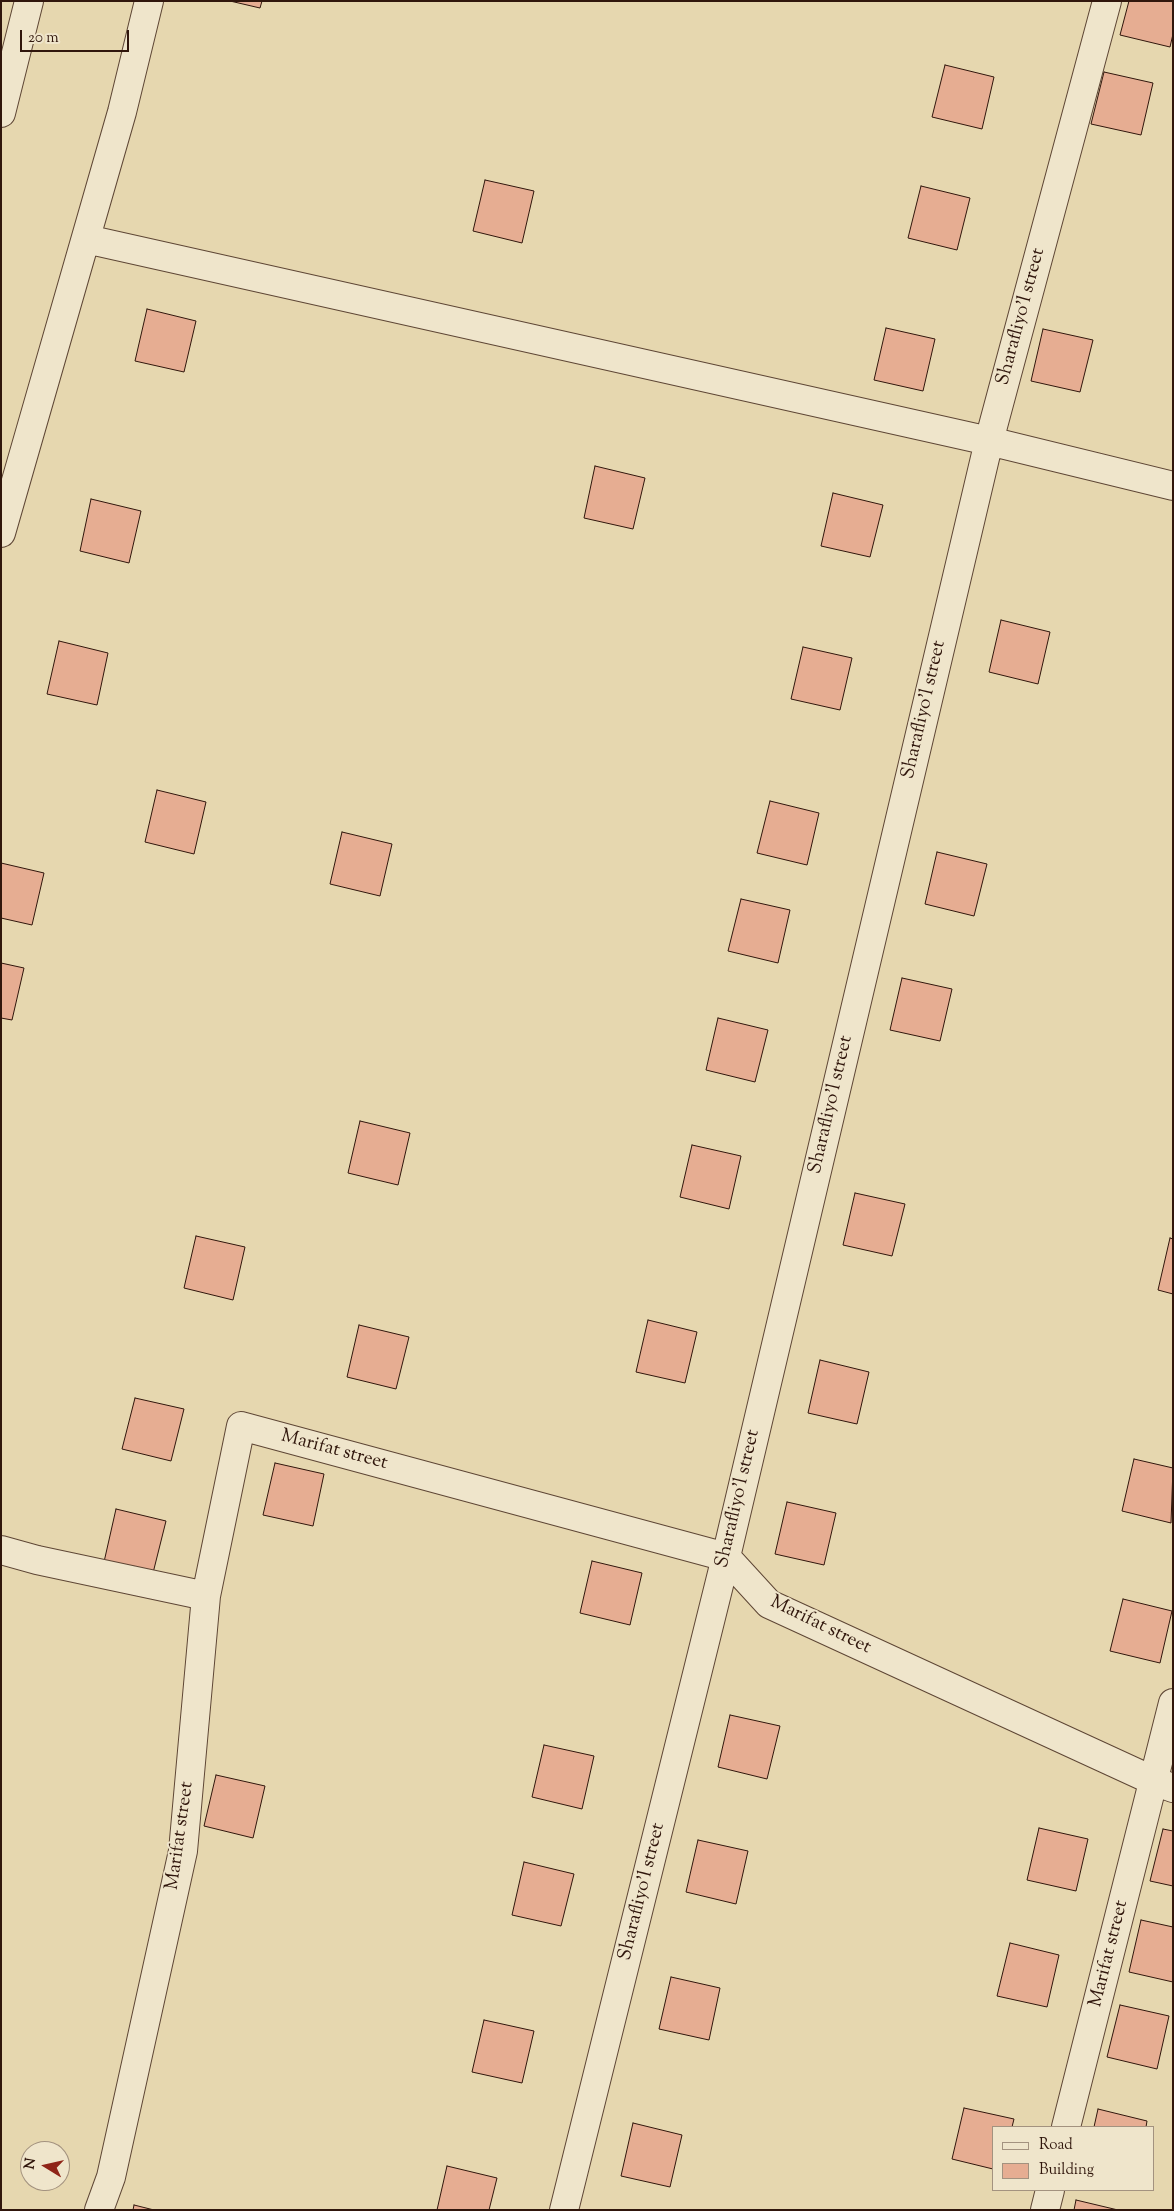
<!DOCTYPE html>
<style>
body{margin:0}
#map{position:relative;width:1174px;height:2211px;overflow:hidden;background:#e6d7af;font-family:"Sorts Mill Goudy",serif}
canvas{display:block}
.frame{position:absolute;inset:0;border:2px solid #30160c;pointer-events:none}
.legend{position:absolute;left:992px;top:2126px;width:162px;height:65px;box-sizing:border-box;background:#efe5cb;border:1px solid #a3927f;margin:0;padding:6px 9px;list-style:none;font-size:15px;color:#30160c}
.legend li{display:flex;align-items:center;gap:10px;height:25px}
.legend b{width:25px;border:1px solid #a3927f}
.north{position:absolute;left:20px;top:2141px;width:50px;height:50px;box-sizing:border-box;background:#efe5cb;border:1px solid #a3927f;border-radius:50%;rotate:279deg;font-size:14px;font-weight:700;line-height:20px;text-align:center;color:#30160c}
.north::after{content:'';display:block;margin:auto;width:18px;height:22px;background:#8f2418;clip-path:polygon(50% 0,100% 100%,50% 72%,0 100%)}
.scale{position:absolute;left:20px;top:30px;width:109px;height:22px;box-sizing:border-box;border:2px solid #30160c;border-top:0;padding-left:6px;font-size:15px;line-height:18px;white-space:nowrap;color:#30160c;-webkit-text-stroke:4px #efe5cb;paint-order:stroke}
</style>
<div id="map">
<canvas width="1174" height="2211"></canvas>
<div class="frame"></div>
<ul class="legend">
<li><b style="height:6px;background:#efe5cb"></b>Road</li>
<li><b style="height:14px;background:#e6ad92"></b>Building</li>
</ul>
<div class="north">N</div>
<div class="scale">20 m</div>
</div>
<script>
const g = document.querySelector('canvas').getContext('2d');
g.lineJoin = 'round';
function paint(path, color) { g.fillStyle = color; g.fill(path, 'evenodd'); }
const shape = rows => new Path2D(rows.map(r => 'M' + r).join(''));
function trace(path, color, width, dash) { g.strokeStyle = color; g.lineWidth = width; g.lineCap = dash ? 'butt' : 'round'; g.setLineDash(dash || []); g.stroke(path); }
function label(font, color, halo, rows, align = 'center') {
  g.font = font + ' "Sorts Mill Goudy",serif'; g.lineWidth = 4; g.setLineDash([]); g.textBaseline = 'middle'; g.strokeStyle = halo; g.fillStyle = color; for (const [text, x, y, turn = 0] of rows) {
    g.save(); g.translate(x, y); g.rotate((+turn || 0) * Math.PI / 180); g.textAlign = isNaN(turn) ? turn : align; if (halo) g.strokeText(text, 0, 0); g.fillText(text, 0, 0); g.restore();
  }
}
const building = shape([
 [230,1,262,1,260,8,230,1],
 [1129,1,1173,1,1173,34,1170,47,1120,35,1129,1],
 [945,65,994,77,982,129,932,117,945,65],
 [1104,72,1153,83,1141,135,1091,124,1104,72],
 [485,180,534,191,522,243,473,231,485,180],
 [921,186,970,198,957,250,908,238,921,186],
 [147,309,196,321,184,372,135,361,147,309],
 [886,328,935,339,923,391,874,380,886,328],
 [1043,329,1093,340,1080,392,1031,381,1043,329],
 [595,466,645,478,633,529,584,518,595,466],
 [833,493,883,505,870,557,821,546,833,493],
 [91,499,141,511,129,563,80,551,91,499],
 [1001,620,1050,632,1038,684,989,672,1001,620],
 [59,641,108,653,97,705,47,694,59,641],
 [803,647,852,658,840,710,791,699,803,647],
 [157,790,206,802,194,854,145,842,157,790],
 [770,801,819,813,807,865,757,853,770,801],
 [342,832,392,844,380,896,330,884,342,832],
 [937,852,987,864,974,916,925,904,937,852],
 [1,863,44,873,32,925,1,918,1,863],
 [741,899,790,910,778,963,728,951,741,899],
 [1,963,24,968,12,1020,1,1018,1,963],
 [902,978,952,989,940,1041,890,1030,902,978],
 [718,1018,768,1030,755,1082,706,1070,718,1018],
 [360,1121,410,1133,398,1185,348,1173,360,1121],
 [692,1145,741,1156,729,1209,680,1197,692,1145],
 [855,1193,905,1204,892,1256,843,1245,855,1193],
 [196,1236,245,1247,233,1300,184,1288,196,1236],
 [1170,1238,1173,1239,1173,1294,1158,1290,1170,1238],
 [648,1320,697,1332,685,1383,636,1372,648,1320],
 [359,1325,409,1337,396,1389,347,1377,359,1325],
 [820,1360,869,1372,857,1424,808,1413,820,1360],
 [135,1398,184,1409,171,1461,122,1449,135,1398],
 [1134,1459,1173,1468,1171,1523,1122,1511,1134,1459],
 [275,1463,324,1474,313,1526,263,1515,275,1463],
 [787,1502,836,1513,824,1565,775,1554,787,1502],
 [116,1509,166,1521,153,1573,104,1562,116,1509],
 [592,1561,642,1573,630,1625,580,1613,592,1561],
 [1123,1599,1172,1611,1160,1663,1110,1651,1123,1599],
 [730,1715,780,1726,767,1779,718,1767,730,1715],
 [544,1745,594,1756,582,1809,532,1797,544,1745],
 [216,1775,265,1786,253,1838,204,1826,216,1775],
 [1039,1828,1088,1839,1076,1891,1027,1880,1039,1828],
 [1163,1829,1173,1831,1173,1886,1150,1881,1163,1829],
 [698,1840,748,1851,736,1904,686,1892,698,1840],
 [524,1862,574,1874,561,1926,512,1915,524,1862],
 [1141,1920,1173,1927,1173,1982,1129,1972,1141,1920],
 [1010,1943,1059,1955,1047,2007,997,1996,1010,1943],
 [671,1977,720,1988,709,2040,659,2029,671,1977],
 [1120,2005,1169,2016,1157,2069,1107,2057,1120,2005],
 [484,2020,534,2031,522,2083,472,2072,484,2020],
 [964,2108,1014,2119,1012,2127,993,2127,993,2169,952,2159,964,2108],
 [1098,2109,1147,2121,1146,2127,1094,2127,1098,2109],
 [633,2123,682,2135,670,2187,621,2176,633,2123],
 [447,2166,497,2178,489,2210,437,2210,447,2166],
 [1076,2200,1118,2210,1074,2210,1076,2200],
 [134,2205,154,2210,133,2210,134,2205]
]);
const minor = shape([
 [1,113,29,1],
 [86,239,989,441,1173,486],
 [1,533,122,112,149,1],
 [1,1550,37,1560,206,1596],
 [1066,2127,1173,1703],
 [99,2210,111,2177,183,1851,206,1596,241,1426,726,1557,769,1604,1154,1781,1173,1788],
 [564,2210,726,1557,989,441,1107,1],
 [1045,2210,1050,2190]
]);
const streetNames = [
 ["Sharafliyo'l street",1022,317,-75],
 ["Sharafliyo'l street",925,710,-77],
 ["Sharafliyo'l street",832,1105,-77],
 ["Marifat street",334,1451,15],
 ["Sharafliyo'l street",739,1499,-77],
 ["Marifat street",820,1626,26],
 ["Marifat street",181,1836,-82],
 ["Sharafliyo'l street",643,1892,-76],
 ["Marifat street",1110,1954,-76]
];
paint(building, '#e6ad92');
trace(building, '#30160c', 1);
trace(minor, '#5e4635', 30);
trace(minor, '#efe5cb', 28);
label('19px', '#30160c', '#efe5cb', streetNames);
</script>
